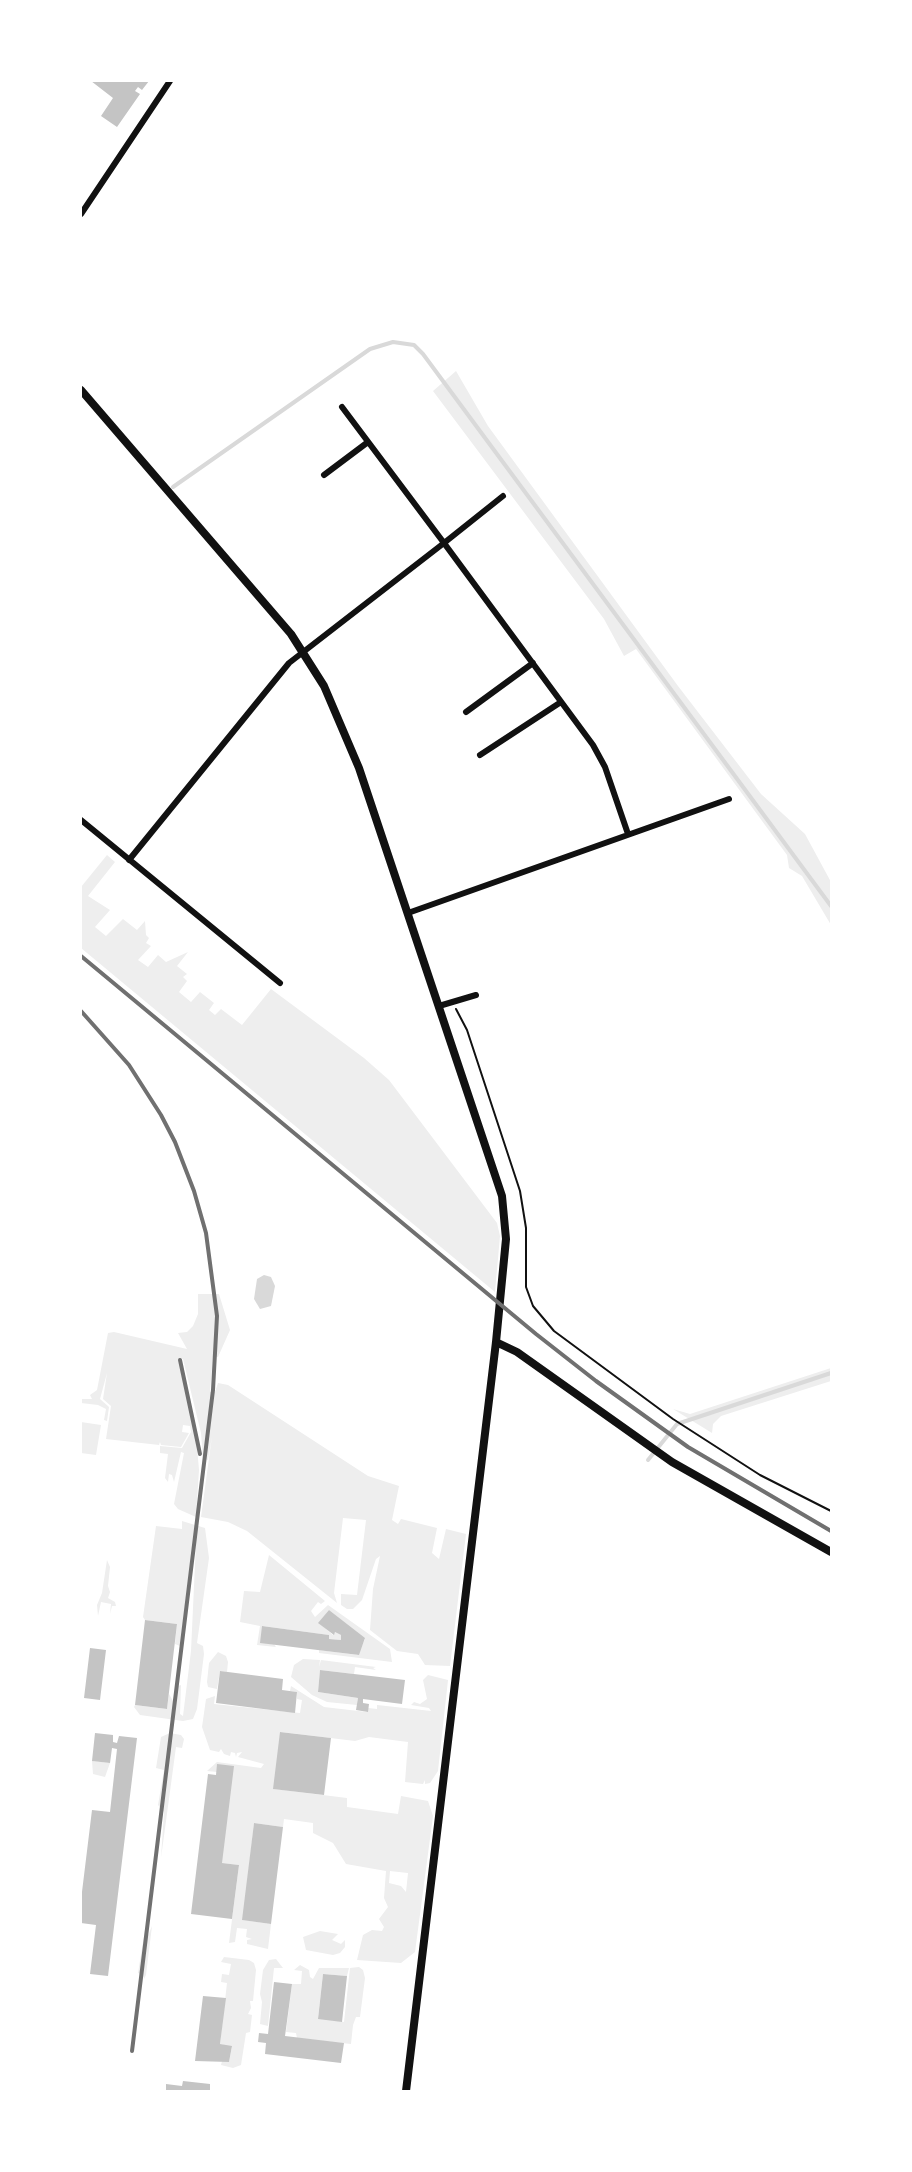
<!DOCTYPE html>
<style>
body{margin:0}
#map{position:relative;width:912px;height:2172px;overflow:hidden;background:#fff;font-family:"Space Grotesk",sans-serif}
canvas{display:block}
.frame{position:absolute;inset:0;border:82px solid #fff;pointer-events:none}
</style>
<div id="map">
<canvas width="912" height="2172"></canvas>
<div class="frame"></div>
</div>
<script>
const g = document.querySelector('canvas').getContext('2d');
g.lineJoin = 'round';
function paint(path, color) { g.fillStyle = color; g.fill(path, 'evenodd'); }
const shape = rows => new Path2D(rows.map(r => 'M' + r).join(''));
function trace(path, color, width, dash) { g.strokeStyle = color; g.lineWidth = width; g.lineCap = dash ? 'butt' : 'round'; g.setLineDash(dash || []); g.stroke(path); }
const green = shape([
 [456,371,488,426,678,686,761,794,805,834,831,882,831,925,802,876,789,868,787,855,636,649,624,656,604,619,433,391],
 [107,855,115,862,88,896,110,910,95,927,106,936,123,919,137,930,145,921,146,935,149,938,146,943,151,946,138,960,148,967,158,955,166,962,188,952,177,966,187,974,183,977,187,981,179,992,191,1002,200,992,214,1003,209,1010,215,1015,221,1009,242,1025,271,989,364,1058,389,1080,497,1223,500,1236,495,1292,81,948,81,887],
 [198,1294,219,1294,230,1330,218,1357,213,1356,210,1392,215,1392,218,1383,228,1385,368,1476,399,1486,392,1520,398,1524,401,1519,437,1528,432,1553,439,1559,446,1529,466,1534,450,1666,425,1665,418,1654,397,1651,370,1630,373,1589,380,1556,376,1559,362,1600,353,1609,347,1609,341,1605,341,1594,357,1595,366,1520,343,1518,334,1593,337,1603,247,1531,228,1522,201,1517,212,1436,208,1460,203,1459,201,1433,183,1359,178,1360,196,1435,199,1470,196,1517,178,1509,174,1504,184,1453,181,1452,174,1482,172,1475,169,1474,168,1482,165,1478,168,1454,160,1453,160,1446,182,1448,191,1432,190,1426,183,1425,182,1432,189,1433,181,1447,161,1445,160,1442,159,1445,106,1439,111,1406,103,1399,107,1373,100,1399,109,1407,107,1421,104,1420,106,1409,98,1405,81,1403,81,1399,92,1399,90,1395,97,1390,108,1333,114,1332,187,1349,178,1333,187,1332,193,1326,198,1314],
 [831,1368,831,1381,721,1416,713,1424,712,1433,673,1409,690,1414],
 [81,1422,101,1425,96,1455,81,1453],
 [182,1521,205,1528,209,1558,197,1643,203,1646,204,1654,197,1709,193,1719,183,1721,140,1715,134,1707,135,1705,167,1709,169,1694,173,1701,174,1718,178,1686,181,1685,180,1714,183,1716,191,1651,196,1543,192,1548,180,1646,175,1644,177,1624,145,1620,143,1617,156,1526,182,1529],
 [269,1555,325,1601,321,1604,318,1602,311,1611,315,1617,328,1605,390,1649,392,1662,319,1653,319,1650,358,1655,365,1639,329,1610,319,1623,333,1635,335,1632,341,1635,341,1640,329,1639,329,1635,262,1626,276,1647,257,1645,260,1626,240,1622,244,1591,260,1592],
 [107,1560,110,1567,108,1586,110,1592,108,1598,115,1602,116,1606,112,1606,110,1614,111,1604,101,1602,98,1616,97,1605,102,1593],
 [218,1652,226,1656,228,1662,227,1672,220,1671,217,1689,208,1687,207,1682,209,1663],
 [303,1659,320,1660,319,1667,321,1660,376,1667,373,1668,376,1670,355,1667,354,1674,320,1670,318,1692,358,1698,357,1705,327,1702,312,1695,291,1677,294,1665],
 [428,1675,448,1680,438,1771,430,1783,425,1784,425,1780,423,1784,405,1782,408,1742,369,1737,355,1741,281,1732,274,1789,347,1798,347,1807,398,1814,401,1796,428,1801,433,1816,415,1952,401,1963,357,1960,363,1935,372,1930,382,1931,384,1927,379,1919,388,1907,384,1898,386,1871,346,1864,333,1843,313,1833,313,1823,284,1819,283,1827,254,1823,243,1920,271,1924,268,1949,247,1944,247,1940,252,1939,246,1937,247,1929,237,1928,235,1942,229,1943,239,1865,222,1863,217,1772,207,1771,217,1762,261,1768,264,1764,238,1757,242,1752,237,1753,236,1757,235,1753,231,1752,230,1756,224,1754,221,1749,219,1752,210,1750,202,1727,206,1699,215,1696,214,1704,300,1713,302,1700,297,1699,297,1692,290,1691,291,1686,324,1707,367,1712,368,1708,377,1709,377,1705,431,1711,429,1708,411,1705,414,1702,420,1704,427,1699,423,1680],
 [390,1871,408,1873,406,1892,401,1886,389,1883],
 [170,1733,181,1735,184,1739,182,1748,176,1747,161,1858,164,1812,158,1805,164,1770,156,1768,161,1737],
 [92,1761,110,1763,105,1777,93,1774],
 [152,1926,146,1975,144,1979,143,1975,138,1973,145,1930,147,1938],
 [320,1931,338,1934,332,1940,341,1944,345,1940,345,1947,340,1953,333,1955,306,1950,303,1937],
 [224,1957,249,1960,254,1963,256,1970,253,2001,250,2001,251,2008,248,2014,252,2015,250,2032,246,2033,241,2065,233,2068,221,2065,222,2061,229,2062,232,2047,220,2044,227,1983,221,1982,222,1974,229,1975,231,1964,221,1962],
 [276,1959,283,1968,274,1968,268,2026,260,2024,262,2002,260,1994,263,1970,269,1960],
 [300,1965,309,1970,310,1977,313,1979,319,1968,349,1968,347,1976,323,1974,318,2018,344,2022,350,1968,359,1967,363,1970,365,1978,360,2017,356,2017,353,2025,351,2044,297,2038,296,2033,286,2032,292,1984,301,1984,302,1971,294,1970]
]);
const water = shape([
 [264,1275,271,1277,275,1286,271,1306,260,1309,254,1299,257,1279]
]);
const stream = shape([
 [173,487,370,349,393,342,414,345,423,354,831,906],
 [648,1460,677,1424,831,1373]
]);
const building = shape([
 [91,81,149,81,142,90,138,87,135,91,140,94,117,127,101,116,113,98],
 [329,1610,365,1638,359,1655,260,1643,262,1626,329,1635,329,1639,341,1640,341,1635,335,1632,334,1635,318,1623],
 [145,1620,177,1624,167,1709,135,1705],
 [90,1648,106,1650,100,1700,84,1698],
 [320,1670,405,1680,402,1704,363,1699,363,1703,369,1704,368,1712,356,1710,358,1698,318,1692],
 [220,1671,283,1679,282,1690,297,1692,295,1713,216,1703],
 [280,1732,331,1738,324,1795,273,1789],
 [95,1733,113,1735,113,1742,117,1743,119,1736,137,1738,108,1976,90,1974,96,1925,81,1923,81,1900,92,1810,110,1812,117,1749,112,1748,110,1763,92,1761],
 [217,1764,234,1766,222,1863,239,1865,232,1919,191,1914,208,1774,216,1775],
 [254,1823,283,1827,271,1924,242,1920],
 [323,1974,347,1976,342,2022,318,2019],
 [274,1982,292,1984,285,2036,344,2043,341,2063,265,2054,266,2043,258,2042,259,2033,268,2034],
 [203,1996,226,1998,220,2044,232,2046,229,2062,195,2061],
 [183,2081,210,2084,210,2091,166,2091,166,2084,182,2086]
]);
const path = shape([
 [456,1009,467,1030,520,1191,526,1228,526,1287,533,1306,554,1331,673,1419,760,1475,831,1511]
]);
const minor = shape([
 [81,214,170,81],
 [324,475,368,442],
 [503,496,444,543,593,745,605,767,628,834],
 [466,712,533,663],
 [480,755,561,702],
 [81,820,280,983],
 [129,860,289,663,444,543,342,407],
 [408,913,729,799],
 [439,1006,476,995]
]);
const tertiary = shape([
 [81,390,291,634,324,686,359,768,502,1196,506,1239,496,1342,406,2091],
 [496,1342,517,1352,672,1462,831,1552]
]);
const rail = shape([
 [81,956,536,1334,596,1381,688,1447,831,1531],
 [81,1011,129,1065,161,1115,175,1142,194,1191,206,1233,217,1316,213,1390,132,2051],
 [180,1360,200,1454]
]);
paint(green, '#eee');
paint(water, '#d9d9d9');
trace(stream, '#d9d9d9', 4);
paint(building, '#c4c4c4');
trace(path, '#111', 2);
trace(minor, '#111', 6);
trace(tertiary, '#111', 8);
trace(rail, '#707070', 4);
</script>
